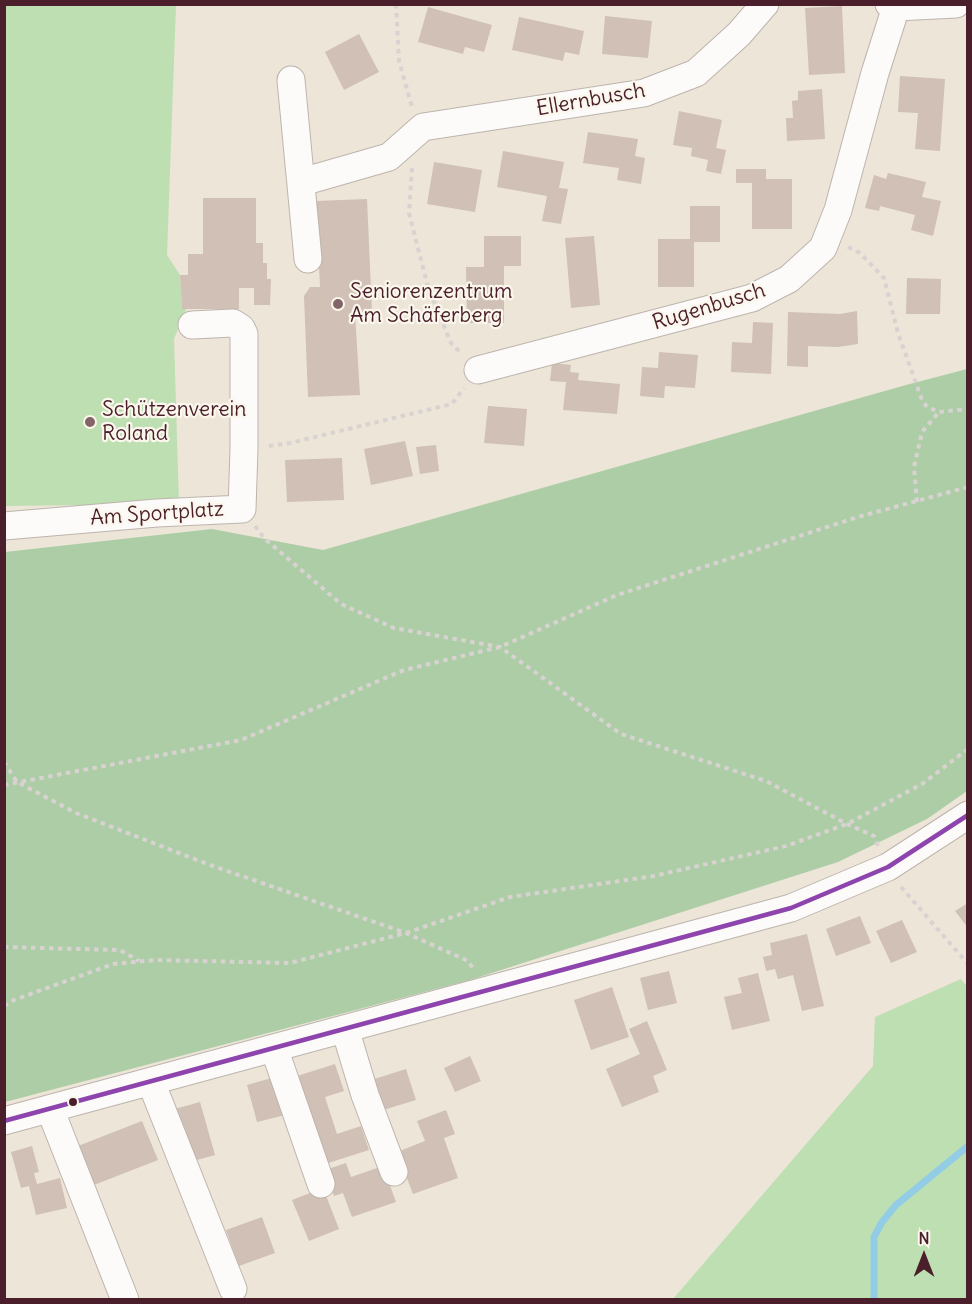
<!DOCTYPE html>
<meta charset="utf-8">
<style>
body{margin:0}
#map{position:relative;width:972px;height:1304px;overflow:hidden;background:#ede5d8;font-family:Delius,sans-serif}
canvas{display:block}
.frame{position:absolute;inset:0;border:6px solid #4a1f2b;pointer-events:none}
.north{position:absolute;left:894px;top:1226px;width:60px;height:60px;-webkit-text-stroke:4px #fbf7ec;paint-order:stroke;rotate:0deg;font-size:16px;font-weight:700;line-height:24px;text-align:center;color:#4a1f2b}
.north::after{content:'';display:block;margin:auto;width:21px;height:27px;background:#4a1f2b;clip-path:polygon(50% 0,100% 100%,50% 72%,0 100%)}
</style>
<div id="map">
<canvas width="972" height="1304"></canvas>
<div class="frame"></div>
<div class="north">N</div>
</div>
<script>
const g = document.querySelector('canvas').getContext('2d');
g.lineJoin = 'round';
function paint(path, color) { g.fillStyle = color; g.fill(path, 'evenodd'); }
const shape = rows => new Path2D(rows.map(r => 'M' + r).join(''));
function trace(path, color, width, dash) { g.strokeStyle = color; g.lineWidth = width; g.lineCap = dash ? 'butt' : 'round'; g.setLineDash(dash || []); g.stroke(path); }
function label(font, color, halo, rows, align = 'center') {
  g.font = font + ' Delius,sans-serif'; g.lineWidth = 4.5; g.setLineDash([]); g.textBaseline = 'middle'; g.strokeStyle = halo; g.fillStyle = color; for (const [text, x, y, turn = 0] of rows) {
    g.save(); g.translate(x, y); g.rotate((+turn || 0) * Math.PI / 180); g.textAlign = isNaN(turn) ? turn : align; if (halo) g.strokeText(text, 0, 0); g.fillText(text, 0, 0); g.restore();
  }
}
const green = shape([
 [4,5,176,5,167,255,180,275,182,309,186,309,174,339,179,504,5,506],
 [961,979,968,988,967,1299,673,1299,873,1066,875,1017]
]);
const forest = shape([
 [967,369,967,791,927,819,838,862,470,980,5,1102,5,552,212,529,323,550,906,385]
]);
const stream = shape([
 [874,1300,874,1237,882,1222,896,1205,968,1146]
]);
const building = shape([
 [842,6,845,73,809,75,805,8],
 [428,7,492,25,484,52,465,47,463,54,418,42],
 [605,16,652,21,648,58,602,54],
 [519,17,584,31,579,55,565,52,563,61,512,50],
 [359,34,379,72,344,90,325,52],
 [900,76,945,79,940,151,915,149,918,113,898,112],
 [822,89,825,139,787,141,786,118,793,118,792,101,798,100,798,91],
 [679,111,722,120,716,148,726,150,721,174,706,171,708,160,691,156,692,148,673,145],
 [588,132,638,139,635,156,645,158,641,184,617,180,619,168,583,163],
 [503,151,564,162,559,188,568,189,561,224,542,221,547,196,497,187],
 [434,162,482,170,475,212,427,204],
 [736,169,766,169,766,179,792,179,792,229,752,229,752,183,736,183],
 [888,173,926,182,922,197,941,201,933,236,911,230,915,215,880,206,879,211,865,208,874,175,886,179],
 [203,198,256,198,256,243,263,243,263,263,267,263,267,279,271,279,270,305,254,305,254,288,239,288,239,309,182,309,180,275,188,275,188,254,203,254],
 [367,199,372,312,355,313,360,395,308,397,304,296,310,287,320,287,316,201],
 [690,206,720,206,720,242,694,242,694,287,658,287,658,239,690,239],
 [484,236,521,236,521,266,504,266,504,323,467,323,466,267,484,267],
 [594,236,600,305,571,308,565,238],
 [907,278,941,279,940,314,906,314],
 [857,311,858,344,838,347,808,346,808,367,787,366,788,312,840,314],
 [753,322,773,323,771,374,731,372,732,342,752,343],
 [659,352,698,355,695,388,665,386,664,398,640,396,642,367,658,368],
 [552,363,571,365,570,372,579,373,578,380,620,384,617,414,563,410,566,382,550,381],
 [488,406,527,409,524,446,484,443],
 [405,441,413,476,371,485,364,449],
 [436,445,439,471,420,474,416,447],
 [342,458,344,500,287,502,285,460],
 [968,903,968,928,955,911],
 [860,916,871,943,836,956,826,929],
 [902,920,917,952,891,963,876,931],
 [807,934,824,1006,802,1011,793,975,778,979,775,969,766,971,763,957,772,955,770,943],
 [669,971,677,1003,648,1010,640,978],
 [758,973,770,1021,732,1030,724,997,742,993,738,978],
 [612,987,629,1037,591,1050,574,1000],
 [647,1021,667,1070,653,1076,659,1092,622,1107,606,1069,640,1054,629,1029],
 [470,1056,481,1081,455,1092,444,1068],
 [335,1064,344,1091,325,1097,337,1134,361,1126,369,1150,322,1165,294,1077],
 [406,1069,416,1100,380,1111,371,1080],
 [275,1077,285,1115,257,1122,247,1085],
 [200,1102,215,1155,186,1163,171,1110],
 [446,1110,455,1134,444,1138,458,1178,413,1194,397,1152,425,1141,417,1121],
 [142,1121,158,1160,94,1185,78,1146],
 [32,1146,39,1172,34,1173,37,1184,60,1178,67,1208,36,1215,29,1186,21,1188,11,1152],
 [346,1163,351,1177,383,1166,396,1202,352,1217,343,1193,334,1196,325,1170],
 [323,1188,339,1229,309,1241,292,1200],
 [262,1217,275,1253,239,1266,226,1230]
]);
const path = shape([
 [396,4,399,61,412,107],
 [412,168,409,213,428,287,451,343,461,353],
 [848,247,860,253,884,278,898,333,922,400,927,407,939,412,968,409],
 [269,446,290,443,452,404,464,388],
 [917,502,914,467,922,432,939,412],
 [255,526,265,539,341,604,394,628,500,647,621,734,766,781,847,824,874,836,878,846],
 [4,762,17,782,76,813,210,865,406,933,468,961,474,970],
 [4,785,241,740,404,670,500,647,617,595,858,517,968,487],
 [901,887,968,964],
 [4,947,120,950,139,961],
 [4,1006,14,1000,113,964,156,960,290,963,406,933,510,897,654,876,786,846,847,824,922,784,968,749]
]);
const minor = shape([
 [889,4,896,7,956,4],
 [291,80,308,259],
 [302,182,389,157,423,127,644,93,696,73,739,34,765,4],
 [478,370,752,298,789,279,823,248,838,210,875,73,896,7],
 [4,526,157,513,242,509,244,449,244,334,241,328,233,323,192,325],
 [345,1029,365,1095,394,1172],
 [274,1048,321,1184],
 [151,1082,233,1289],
 [50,1109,125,1300],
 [4,1121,791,908,888,867,968,815]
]);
const bus1 = shape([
 [4,1121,791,908,888,867,968,815]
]);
const markers = [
 [338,304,6,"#836468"],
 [90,422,6,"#836468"],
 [73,1102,5,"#4a1f2b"]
];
const streetNames = [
 ["Ellernbusch",591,100,-10],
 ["Rugenbusch",709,307,-17],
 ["Am Sportplatz",157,514,-4]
];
const poiNames = [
 ["Seniorenzentrum",350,292],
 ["Am Schäferberg",350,316],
 ["Schützenverein",102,410],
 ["Roland",102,434]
];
paint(green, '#bddfb2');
paint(forest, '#adcda6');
trace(stream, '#93cde5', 7);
paint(building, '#d0c0b5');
trace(minor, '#bdb4ad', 29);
trace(path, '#d8d3d1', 4, [4.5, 4.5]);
trace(minor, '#fcfbf9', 27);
trace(bus1, '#8e44ad', 4.5);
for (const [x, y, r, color] of markers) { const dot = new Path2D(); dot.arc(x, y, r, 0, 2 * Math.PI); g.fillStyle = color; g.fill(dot); trace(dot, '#fbf7ec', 2); }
label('21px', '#4a1f2b', '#fbf7ec', streetNames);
label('21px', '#4a1f2b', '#fbf7ec', poiNames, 'left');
</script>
